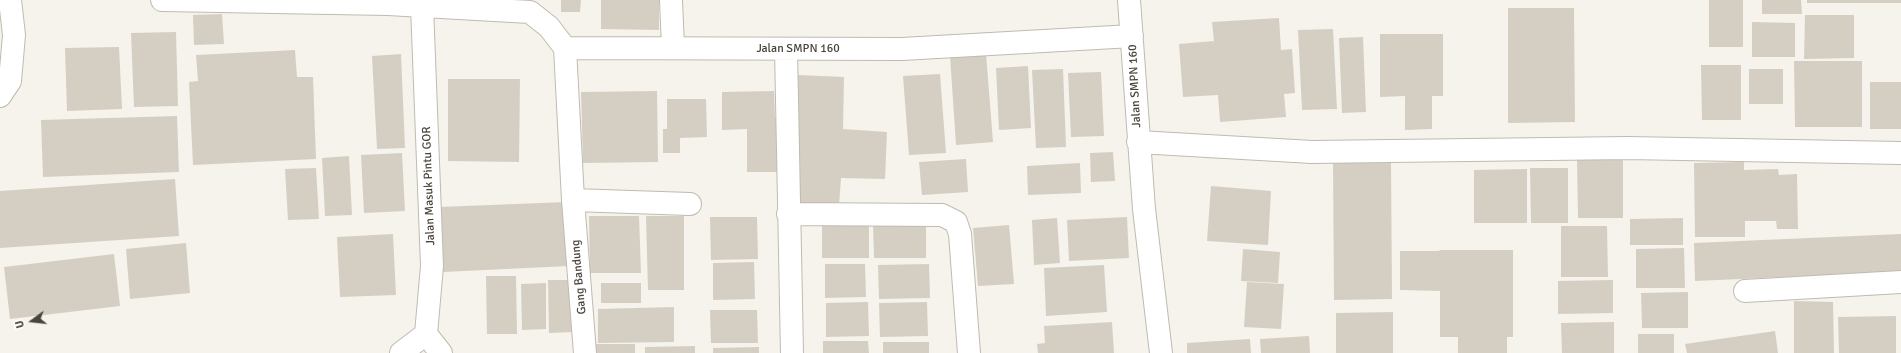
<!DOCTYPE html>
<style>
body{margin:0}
#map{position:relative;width:1901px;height:353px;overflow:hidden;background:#f5f3ec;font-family:Signika,sans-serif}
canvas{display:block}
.north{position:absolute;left:12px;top:301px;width:40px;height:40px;-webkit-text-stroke:3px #fff;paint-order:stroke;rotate:255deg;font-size:11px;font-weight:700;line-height:16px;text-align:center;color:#48443a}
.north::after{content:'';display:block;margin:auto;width:14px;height:18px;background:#48443a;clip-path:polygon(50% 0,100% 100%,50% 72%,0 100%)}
</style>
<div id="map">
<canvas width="1901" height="353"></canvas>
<div class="north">U</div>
</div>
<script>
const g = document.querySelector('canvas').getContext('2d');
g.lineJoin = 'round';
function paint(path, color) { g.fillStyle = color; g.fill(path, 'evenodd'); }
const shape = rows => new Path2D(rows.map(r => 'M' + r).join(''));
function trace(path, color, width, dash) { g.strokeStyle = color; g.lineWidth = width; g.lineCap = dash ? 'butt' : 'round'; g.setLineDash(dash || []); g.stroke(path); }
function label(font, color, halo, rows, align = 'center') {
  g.font = font + ' Signika,sans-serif'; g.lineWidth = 3; g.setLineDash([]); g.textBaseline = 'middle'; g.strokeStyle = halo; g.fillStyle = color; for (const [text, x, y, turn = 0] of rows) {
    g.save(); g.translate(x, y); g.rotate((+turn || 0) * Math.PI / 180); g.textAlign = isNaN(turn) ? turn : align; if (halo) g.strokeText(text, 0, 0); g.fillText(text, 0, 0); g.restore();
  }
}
const building = shape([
 [561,0,581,0,580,12,561,12],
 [601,0,659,0,659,30,601,29],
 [1709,0,1743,0,1743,47,1709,47],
 [1762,0,1801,0,1802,14,1762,14],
 [1807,0,1901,0,1901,3,1807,3],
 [1508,8,1574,8,1575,122,1508,123],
 [222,14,224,44,194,45,193,15],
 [1805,15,1854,15,1854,58,1804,59],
 [1279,18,1281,50,1292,49,1295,93,1284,94,1286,117,1220,122,1218,95,1183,97,1179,44,1214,41,1212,22],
 [1752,22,1795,23,1795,57,1752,57],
 [1333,29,1337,109,1302,110,1298,30],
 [176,32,178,106,134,107,131,33],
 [1380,34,1443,34,1443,96,1432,96,1432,129,1405,130,1405,96,1380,97],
 [1363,37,1366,112,1342,113,1339,38],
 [119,47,122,109,67,111,65,48],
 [295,50,297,77,313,77,316,159,193,165,189,82,198,81,196,55],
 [986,53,993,142,956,145,950,56],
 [401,54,405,148,377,149,372,56],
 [1794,61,1862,61,1862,127,1795,127],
 [1701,65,1741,65,1741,120,1702,120],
 [1028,66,1031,128,999,130,996,68],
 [1063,69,1066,147,1036,148,1032,70],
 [1749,69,1783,69,1783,104,1749,104],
 [1101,72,1104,136,1071,137,1068,73],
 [940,74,946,153,909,155,903,76],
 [798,75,844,77,843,129,887,132,885,179,841,178,839,206,793,204],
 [448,79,520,79,519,162,448,161],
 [1870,82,1901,82,1901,129,1870,129],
 [657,91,658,162,583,163,581,92],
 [774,91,775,118,779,118,779,172,747,172,747,129,722,130,722,92],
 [667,99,706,99,707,137,680,138,680,153,663,153,663,129,667,129],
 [177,116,179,172,43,177,41,120],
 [1113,152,1115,181,1091,182,1090,153],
 [402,153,405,211,364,213,361,155],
 [349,156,352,215,325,216,322,158],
 [966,159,968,192,922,195,919,162],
 [1577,159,1623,159,1623,218,1578,218],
 [1333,162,1391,162,1392,299,1334,300],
 [1744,162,1744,170,1778,169,1779,175,1797,174,1798,229,1777,229,1776,221,1745,221,1745,237,1695,237,1694,163],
 [1080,163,1081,193,1028,195,1027,166],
 [316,168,319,219,288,220,285,169],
 [1530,168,1568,168,1568,223,1531,223],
 [1527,169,1527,223,1474,223,1474,170],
 [175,179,179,236,0,248,0,191],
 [1211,186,1271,191,1268,245,1207,241],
 [567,202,569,266,443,272,439,207],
 [589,216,639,216,641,273,590,273],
 [646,216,684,216,684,290,648,290],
 [869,216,869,258,822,258,822,217],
 [710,217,757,217,758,259,711,260],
 [1127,217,1129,258,1069,261,1067,220],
 [1057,218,1060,263,1034,265,1032,220],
 [1683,218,1683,245,1630,245,1630,219],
 [926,223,926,258,874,258,873,224],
 [1009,225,1014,284,978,286,973,228],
 [1561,226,1607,226,1608,277,1561,277],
 [393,234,396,295,340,297,337,237],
 [1901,234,1901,272,1695,281,1694,243],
 [186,243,190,293,130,299,126,249],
 [1684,248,1685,288,1636,288,1636,249],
 [1243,249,1280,252,1278,283,1241,281],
 [1440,250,1513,250,1513,337,1507,337,1507,353,1458,353,1458,337,1440,337,1440,291,1400,290,1400,251,1439,251],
 [114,254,120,306,10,319,4,267],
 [754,262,755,299,713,300,713,263],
 [825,264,865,264,866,297,825,298],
 [929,264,930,298,879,299,878,265],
 [1104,265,1107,312,1046,316,1044,268],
 [486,276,516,276,517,334,487,334],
 [548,280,573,280,574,332,549,333],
 [1613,280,1613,313,1558,314,1558,281],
 [1247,282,1284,284,1281,329,1244,327],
 [546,283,546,329,522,330,521,284],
 [601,283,641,283,641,303,601,303],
 [1688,292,1688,328,1642,328,1641,293],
 [1794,301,1833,302,1834,353,1794,353],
 [868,302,869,336,826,337,826,303],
 [927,302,928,336,880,337,879,303],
 [674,307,674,342,598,343,598,309],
 [710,310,757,310,758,343,711,343],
 [1393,312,1393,353,1336,353,1336,313],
 [1896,316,1896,353,1839,353,1838,317],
 [1112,322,1114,353,1038,353,1037,344,1045,343,1044,326],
 [1614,322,1614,353,1562,353,1561,323],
 [1775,331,1778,353,1687,353,1685,344],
 [1638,334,1674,334,1674,353,1638,353],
 [1309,336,1310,353,1261,353,1260,339],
 [1250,339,1251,353,1187,353,1187,343],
 [823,341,868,341,869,353,823,353],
 [883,342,929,342,929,353,883,353],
 [595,344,635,344,635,353,595,353],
 [695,346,695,353,645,353,645,347],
 [759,347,759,353,713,353,713,348]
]);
const street = shape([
 [162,0,388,4,530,12,549,27,565,48,902,49,1132,36],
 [671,0,673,47],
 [1129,0,1144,209,1161,353],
 [565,48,573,200,585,353],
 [786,49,792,353],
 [0,96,10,81,14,35,10,0],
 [1138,142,1312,152,1628,148,1901,153],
 [573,200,690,204],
 [788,214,942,215,956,222,960,234,969,353],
 [1745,291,1901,282],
 [426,334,441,353],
 [401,353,426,334,432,266,422,6]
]);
const streetNames = [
 ["Jalan SMPN 160",798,49],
 ["Jalan SMPN 160",1135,86,-93],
 ["Jalan Masuk Pintu GOR",429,186,-92],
 ["Gang Bandung",579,277,-95]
];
paint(building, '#d5cfc3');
trace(street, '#bfbbb0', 24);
trace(street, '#fff', 22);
label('12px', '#48443a', '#fff', streetNames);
</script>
